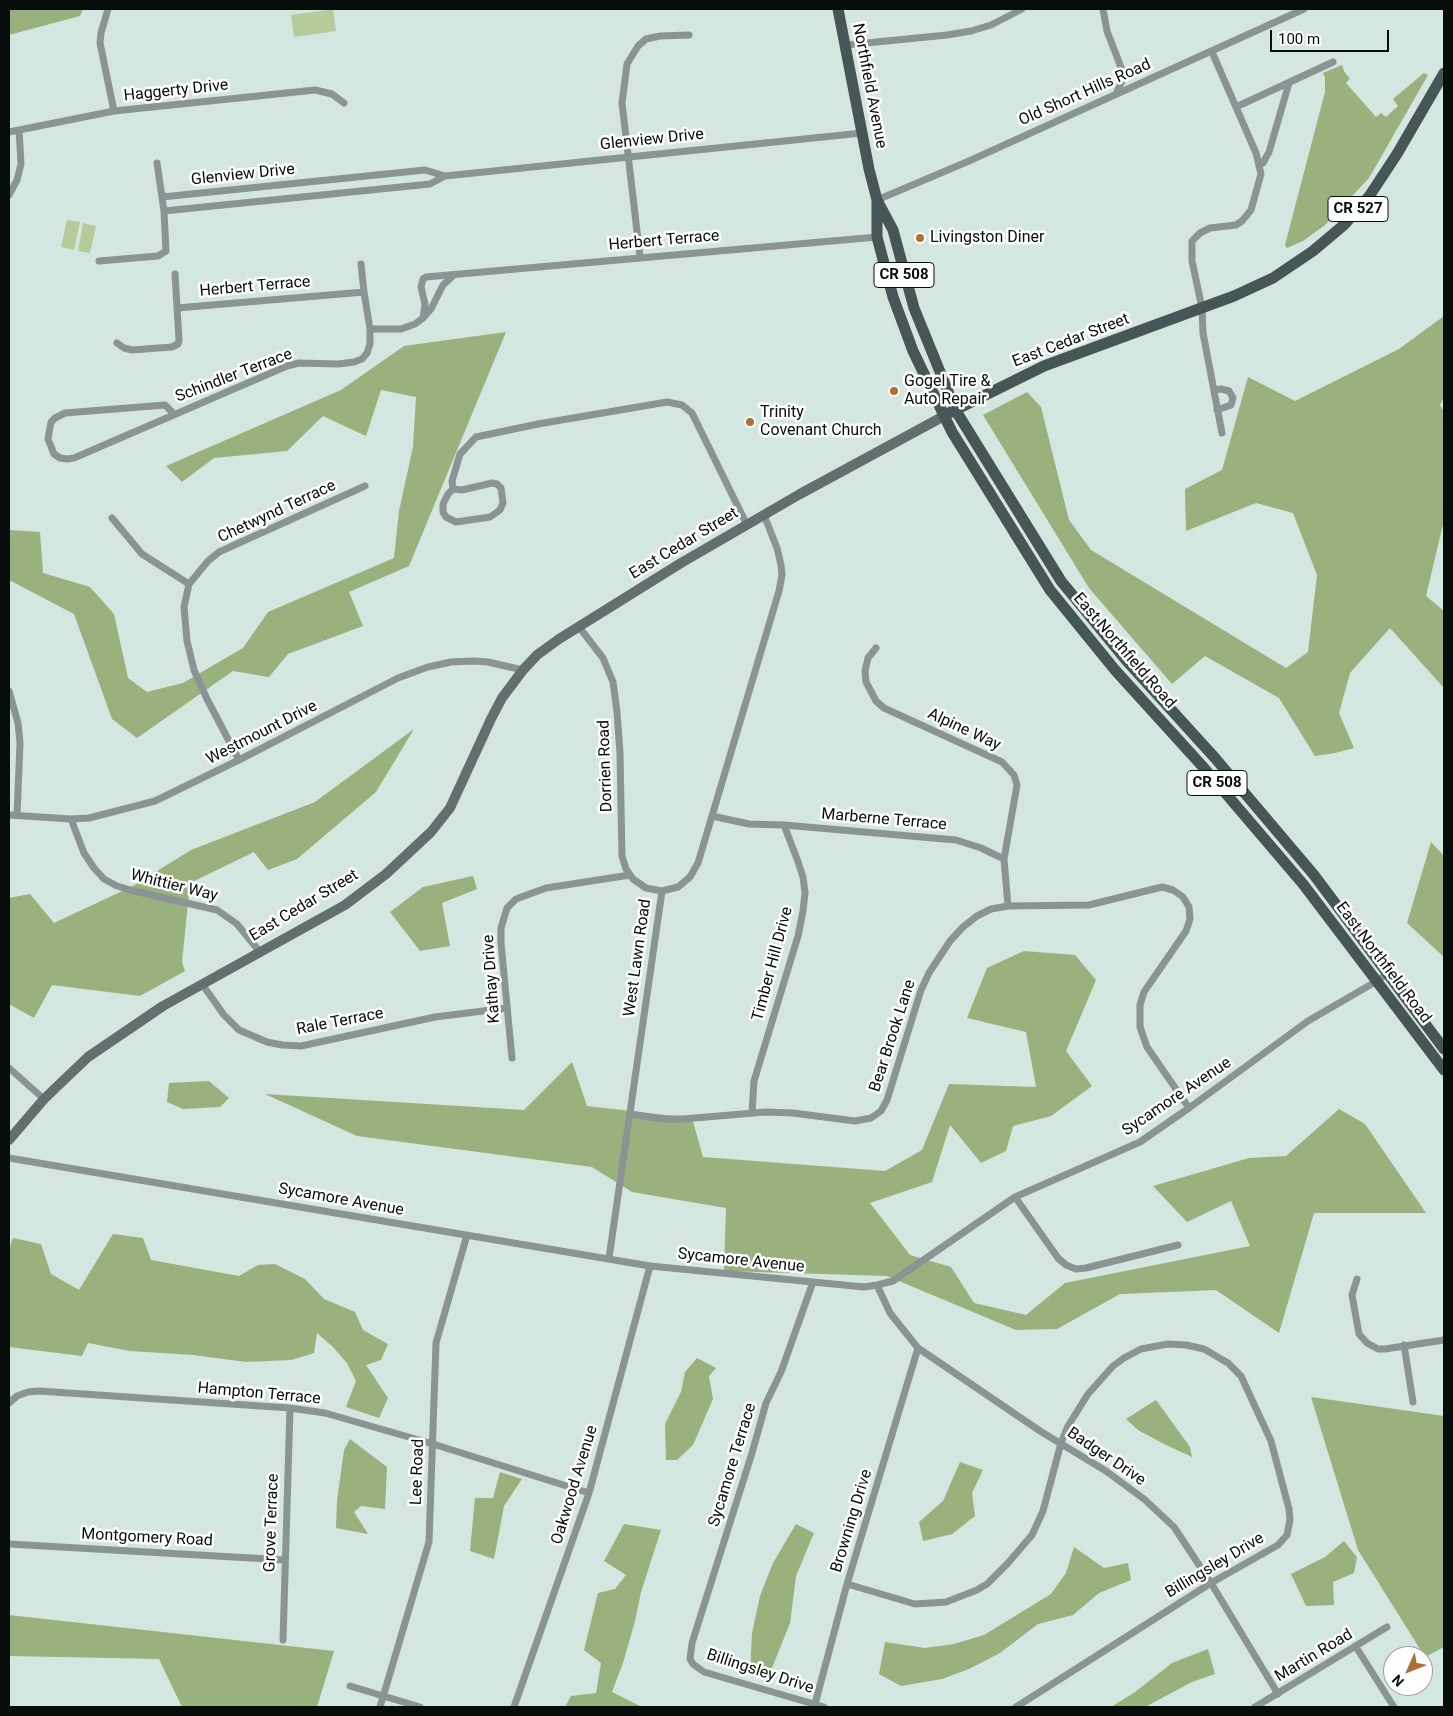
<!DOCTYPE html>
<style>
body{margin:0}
#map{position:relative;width:1453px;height:1716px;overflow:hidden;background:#d3e6df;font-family:Roboto,sans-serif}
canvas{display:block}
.frame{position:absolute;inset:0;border:10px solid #070d0b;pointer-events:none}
.north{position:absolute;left:1383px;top:1646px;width:50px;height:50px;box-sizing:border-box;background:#fff;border:1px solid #9c9e9d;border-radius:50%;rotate:226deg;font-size:14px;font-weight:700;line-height:20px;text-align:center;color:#070d0b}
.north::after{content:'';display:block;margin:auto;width:18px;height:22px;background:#ad6f34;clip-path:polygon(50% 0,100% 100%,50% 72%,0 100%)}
.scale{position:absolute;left:1270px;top:30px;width:119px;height:22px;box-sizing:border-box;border:2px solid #070d0b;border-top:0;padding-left:6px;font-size:15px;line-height:18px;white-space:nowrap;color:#070d0b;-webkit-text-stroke:4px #fff;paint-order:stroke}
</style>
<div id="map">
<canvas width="1453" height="1716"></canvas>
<div class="frame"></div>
<div class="north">N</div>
<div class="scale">100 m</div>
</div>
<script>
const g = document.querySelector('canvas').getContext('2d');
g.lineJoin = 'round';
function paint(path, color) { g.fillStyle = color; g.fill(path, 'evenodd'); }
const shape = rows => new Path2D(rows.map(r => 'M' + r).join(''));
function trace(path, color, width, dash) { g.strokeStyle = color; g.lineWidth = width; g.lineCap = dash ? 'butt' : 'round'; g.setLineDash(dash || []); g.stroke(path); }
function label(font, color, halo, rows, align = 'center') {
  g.font = font + ' Roboto,sans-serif'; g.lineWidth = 5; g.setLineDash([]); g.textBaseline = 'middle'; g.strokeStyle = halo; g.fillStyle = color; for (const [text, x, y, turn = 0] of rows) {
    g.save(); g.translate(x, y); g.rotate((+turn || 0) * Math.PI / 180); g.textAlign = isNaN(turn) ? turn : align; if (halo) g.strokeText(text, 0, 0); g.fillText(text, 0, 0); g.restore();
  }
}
const green = shape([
 [333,9,336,31,294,37,291,15],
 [67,220,80,222,74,250,61,247],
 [83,223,96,226,90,253,78,251]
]);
const forest = shape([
 [9,9,83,9,80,16,9,35],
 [1342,65,1344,71,1350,79,1346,83,1376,117,1381,113,1386,117,1398,106,1393,99,1424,73,1428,75,1369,178,1325,225,1303,241,1287,248,1285,245,1325,92,1325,78,1323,73],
 [1444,316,1444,397,1440,405,1444,412,1444,520,1426,596,1444,611,1444,688,1390,628,1350,673,1339,713,1354,748,1335,753,1315,756,1279,698,1205,656,1172,684,1089,588,983,415,1027,392,1041,407,1069,520,1091,550,1286,668,1308,652,1317,575,1293,513,1256,503,1186,531,1185,489,1222,470,1248,377,1295,401,1399,349],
 [506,332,409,566,349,592,363,626,288,654,269,677,233,671,137,738,112,719,74,614,9,580,9,530,40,532,43,573,90,587,114,614,128,678,147,692,183,683,243,648,268,612,394,558,399,511,413,447,416,397,381,390,366,436,323,416,287,451,214,458,182,482,166,466,341,390,404,346],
 [414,729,376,792,297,859,268,870,254,852,190,883,182,962,185,971,140,996,52,985,34,1018,9,1004,9,898,30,894,54,923,133,886,191,850,315,802],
 [1431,842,1444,856,1444,957,1407,923],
 [473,876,477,889,442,903,450,946,420,951,390,912,423,887],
 [1024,951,1075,955,1096,980,1066,1051,1092,1086,1051,1116,1013,1126,1006,1151,981,1163,950,1125,932,1182,870,1203,910,1255,951,1267,974,1303,1026,1315,1065,1283,1250,1246,1231,1201,1187,1222,1153,1186,1249,1158,1286,1156,1339,1109,1365,1124,1426,1213,1314,1213,1279,1333,1216,1290,1120,1294,1057,1329,1016,1330,887,1276,724,1271,726,1208,632,1192,592,1167,357,1136,265,1094,524,1110,572,1062,587,1106,692,1118,703,1157,885,1171,922,1150,949,1084,1036,1087,1026,1032,967,1018,987,968],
 [209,1081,229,1098,220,1107,183,1109,167,1102,169,1083],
 [113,1234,143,1238,151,1260,239,1276,258,1265,275,1264,305,1279,324,1299,355,1312,363,1330,388,1344,381,1360,366,1365,388,1398,379,1418,346,1407,356,1381,347,1363,333,1347,317,1333,314,1353,291,1360,246,1362,193,1355,130,1351,88,1343,82,1356,9,1347,9,1249,13,1238,41,1244,51,1274,79,1290],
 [697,1358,716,1368,709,1376,713,1399,693,1445,677,1460,666,1460,665,1424,681,1392,685,1372],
 [1311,1397,1444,1416,1444,1647,1425,1657,1358,1550],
 [1156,1400,1190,1447,1192,1457,1164,1444,1138,1430,1126,1419],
 [350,1439,387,1467,385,1509,361,1506,354,1512,368,1534,336,1528,337,1501,344,1450],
 [960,1462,983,1470,972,1493,975,1516,952,1534,923,1541,919,1522,943,1501],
 [500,1472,522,1479,504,1506,494,1559,470,1551,475,1498,493,1498],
 [624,1524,661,1530,641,1592,635,1621,623,1663,612,1692,642,1707,565,1707,571,1696,596,1693,601,1663,584,1650,598,1593,615,1589,626,1575,604,1561],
 [796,1524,814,1533,796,1576,790,1623,772,1668,750,1674,752,1633,760,1596,773,1563],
 [1344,1541,1357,1557,1354,1573,1333,1582,1334,1605,1306,1606,1291,1574,1325,1557],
 [1074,1547,1104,1568,1128,1563,1131,1580,1099,1593,1073,1615,1038,1624,1000,1653,969,1669,942,1679,901,1686,879,1674,885,1642,925,1648,954,1644,984,1635,1051,1594,1066,1573],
 [9,1615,334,1651,317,1707,182,1707,159,1659,9,1656],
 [1208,1649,1215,1674,1192,1682,1145,1707,1111,1707,1135,1692,1172,1663]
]);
const minor = shape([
 [108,9,101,33,100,43,114,111],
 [1103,9,1107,31,1122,70,1122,81,1116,94],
 [846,45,947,35,971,31,991,25,1022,9],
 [1212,52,1256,153,1261,174,1251,210,1242,221,1236,225,1210,228,1200,233,1192,241,1192,261,1202,308,1203,333,1222,433],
 [1236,107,1333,62],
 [9,132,114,111,315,90,332,94,344,103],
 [1259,164,1263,163,1269,152,1289,83],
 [9,195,17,180,21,164,19,130],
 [162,197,425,170,445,176],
 [877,200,969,161,1304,9],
 [164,211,430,184,445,176,862,133],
 [640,257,622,103,627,64,638,46,646,39,660,36,689,35],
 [99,261,158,256,166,251,164,211,157,163],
 [361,264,364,292],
 [177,308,364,292,370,329,401,329,415,324,423,318,431,309,443,285,454,275],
 [423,318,425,304,421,287,423,279,426,277,877,237],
 [117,343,124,348,132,350,172,347,178,344,179,340,175,274],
 [1214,390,1221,389,1229,391,1233,398,1231,405,1217,410],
 [174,414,165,405,65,413,55,418,51,422,48,439,54,454,60,458,67,459,74,458,287,366,299,363,338,364,354,362,362,359,367,353,370,344,370,329],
 [453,489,462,490,492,483,497,484,501,488,503,503,500,510,490,517,456,522,446,517,443,512,443,504,448,494,453,489,452,481,460,454,476,437,538,424,667,402,682,405,692,413,747,525],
 [112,518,142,554,189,584],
 [579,627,603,658,613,682,617,712,620,753,622,856,626,869,633,879,646,888,662,891,678,887,690,877,698,863,779,591,782,575,781,565,777,548,764,515],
 [876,648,868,658,865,671,866,682,876,701,884,708,1002,762,1014,775,1017,785,1004,859,1008,906],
 [9,691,18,723,20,743,17,815],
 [239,760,207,699,194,670,187,641,184,607,189,584,208,561,219,552,365,486],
 [9,815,71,819,89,818,155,801,239,760,398,678,428,667,451,662,475,661,488,662,523,670],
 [712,816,749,824,784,825,956,840,981,848,1004,859],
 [71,819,84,853,94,868,104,879,117,886,134,891,217,910,237,924,260,952],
 [202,984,224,1015,239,1030,267,1042,282,1045,301,1046,435,1017,507,1008],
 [512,1058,501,943,501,928,507,908,516,899,546,888,630,875],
 [9,1068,44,1099],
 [752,1113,754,1081,798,936,803,911,805,893,803,877,797,859,784,825],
 [630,1114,662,1119,683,1119,766,1112,793,1113,855,1121,871,1118,881,1111,887,1100,921,990,929,973,950,941,963,927,977,916,991,909,1008,906,1089,905,1162,887,1173,890,1183,897,1189,907,1190,919,1186,931,1144,992,1140,1005,1140,1027,1147,1047,1189,1108],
 [9,1158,650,1266,813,1282,864,1287,877,1285,893,1281,1015,1197,1140,1142,1189,1108,1308,1021,1377,981,1388,973],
 [1015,1197,1058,1258,1066,1265,1076,1269,1086,1268,1178,1245],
 [609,1258,662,891],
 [1357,1279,1352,1295,1359,1334,1367,1343,1378,1349,1385,1349,1444,1340],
 [813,1282,781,1372,766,1403,752,1453,692,1643,690,1659,693,1664,704,1672,824,1707],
 [877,1285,890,1313,918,1348,1040,1431,1106,1471,1144,1499,1174,1527,1211,1583,1278,1694],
 [1404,1345,1413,1402],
 [9,1403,17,1396,28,1392,39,1391,290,1408,325,1413,433,1444,589,1493],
 [9,1544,285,1560],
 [847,1584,915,1604,946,1602,977,1590,987,1584,1008,1563,1032,1535,1043,1511,1061,1443,1068,1426,1088,1394,1113,1366,1124,1358,1141,1349,1168,1344,1186,1345,1204,1349,1228,1363,1241,1376,1271,1441,1289,1509,1290,1520,1287,1535,1278,1545,1211,1583,1016,1707],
 [283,1640,290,1408],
 [1356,1647,1394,1707],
 [350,1686,420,1707],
 [815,1704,847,1584,918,1348],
 [380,1707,429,1542,436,1343,467,1235],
 [514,1707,589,1493,650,1266],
 [1255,1707,1387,1627]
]);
const secondary = shape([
 [9,1140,44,1099,88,1057,163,1006,345,905,386,874,431,832,450,808,491,719,502,698,523,670,537,655,559,639,681,563,800,494,944,416]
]);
const primary = shape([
 [838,9,869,169,877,200,893,230,914,308,956,411,1061,581,1126,660,1215,758,1314,875,1444,1049],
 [877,201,877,237,893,297,913,351,952,432,1050,590,1115,670,1204,768,1303,884,1444,1070],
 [949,413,1044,366,1234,296,1273,278,1313,251,1345,224,1370,195,1397,154,1444,73]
]);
const markers = [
 [920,238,5,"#ad6f34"],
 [894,391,5,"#ad6f34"],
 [750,422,5,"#ad6f34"]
];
const shields = [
 [1358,209,60],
 [904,275,60],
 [1217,783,60]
];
const shieldNames = [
 ["CR 527",1358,209],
 ["CR 508",904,275],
 ["CR 508",1217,783]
];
const streetNames = [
 ["Northfield Avenue",869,86,79],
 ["Haggerty Drive",176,91,-6],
 ["Old Short Hills Road",1085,93,-24],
 ["Glenview Drive",652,140,-6],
 ["Glenview Drive",243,175,-6],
 ["Herbert Terrace",664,241,-5],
 ["Herbert Terrace",255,287,-5],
 ["East Cedar Street",1071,341,-21],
 ["Schindler Terrace",234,376,-21],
 ["Chetwynd Terrace",277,512,-25],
 ["East Cedar Street",684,544,-31],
 ["East Northfield Road",1124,651,49],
 ["Alpine Way",964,730,25],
 ["Westmount Drive",262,733,-27],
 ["Dorrien Road",606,766,-92],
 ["Marberne Terrace",884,820,5],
 ["Whittier Way",174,886,14],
 ["East Cedar Street",304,906,-31],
 ["West Lawn Road",638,958,-82],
 ["East Northfield Road",1383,963,53],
 ["Timber Hill Drive",773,964,-75],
 ["Kathay Drive",492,979,-94],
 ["Rale Terrace",340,1022,-11],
 ["Bear Brook Lane",893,1036,-72],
 ["Sycamore Avenue",1177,1097,-34],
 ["Sycamore Avenue",341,1200,10],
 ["Sycamore Avenue",741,1261,6],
 ["Hampton Terrace",259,1394,5],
 ["Badger Drive",1106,1457,34],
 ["Sycamore Terrace",733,1465,-73],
 ["Lee Road",418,1472,-88],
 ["Oakwood Avenue",575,1485,-73],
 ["Browning Drive",852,1521,-73],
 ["Grove Terrace",272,1523,-88],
 ["Montgomery Road",147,1538,3],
 ["Billingsley Drive",1215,1566,-31],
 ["Martin Road",1314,1656,-31],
 ["Billingsley Drive",760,1672,18]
];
const poiNames = [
 ["Livingston Diner",930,238],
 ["Gogel Tire &",904,382],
 ["Auto Repair",904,400],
 ["Trinity",760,413],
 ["Covenant Church",760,431]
];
paint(green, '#b4cb9a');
paint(forest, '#98b17d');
trace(minor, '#8b9494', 7);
trace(secondary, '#636f6f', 10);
trace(primary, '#465555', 11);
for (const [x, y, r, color] of markers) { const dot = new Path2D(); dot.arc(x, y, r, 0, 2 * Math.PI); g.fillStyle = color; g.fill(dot); trace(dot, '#fff', 2); }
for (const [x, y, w] of shields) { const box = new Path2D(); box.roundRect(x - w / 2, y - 12.5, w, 25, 4); g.fillStyle = '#fff'; g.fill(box); trace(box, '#070d0b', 1); }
label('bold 15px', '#070d0b', null, shieldNames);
label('16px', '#070d0b', '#fff', streetNames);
label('16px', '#070d0b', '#fff', poiNames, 'left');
</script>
